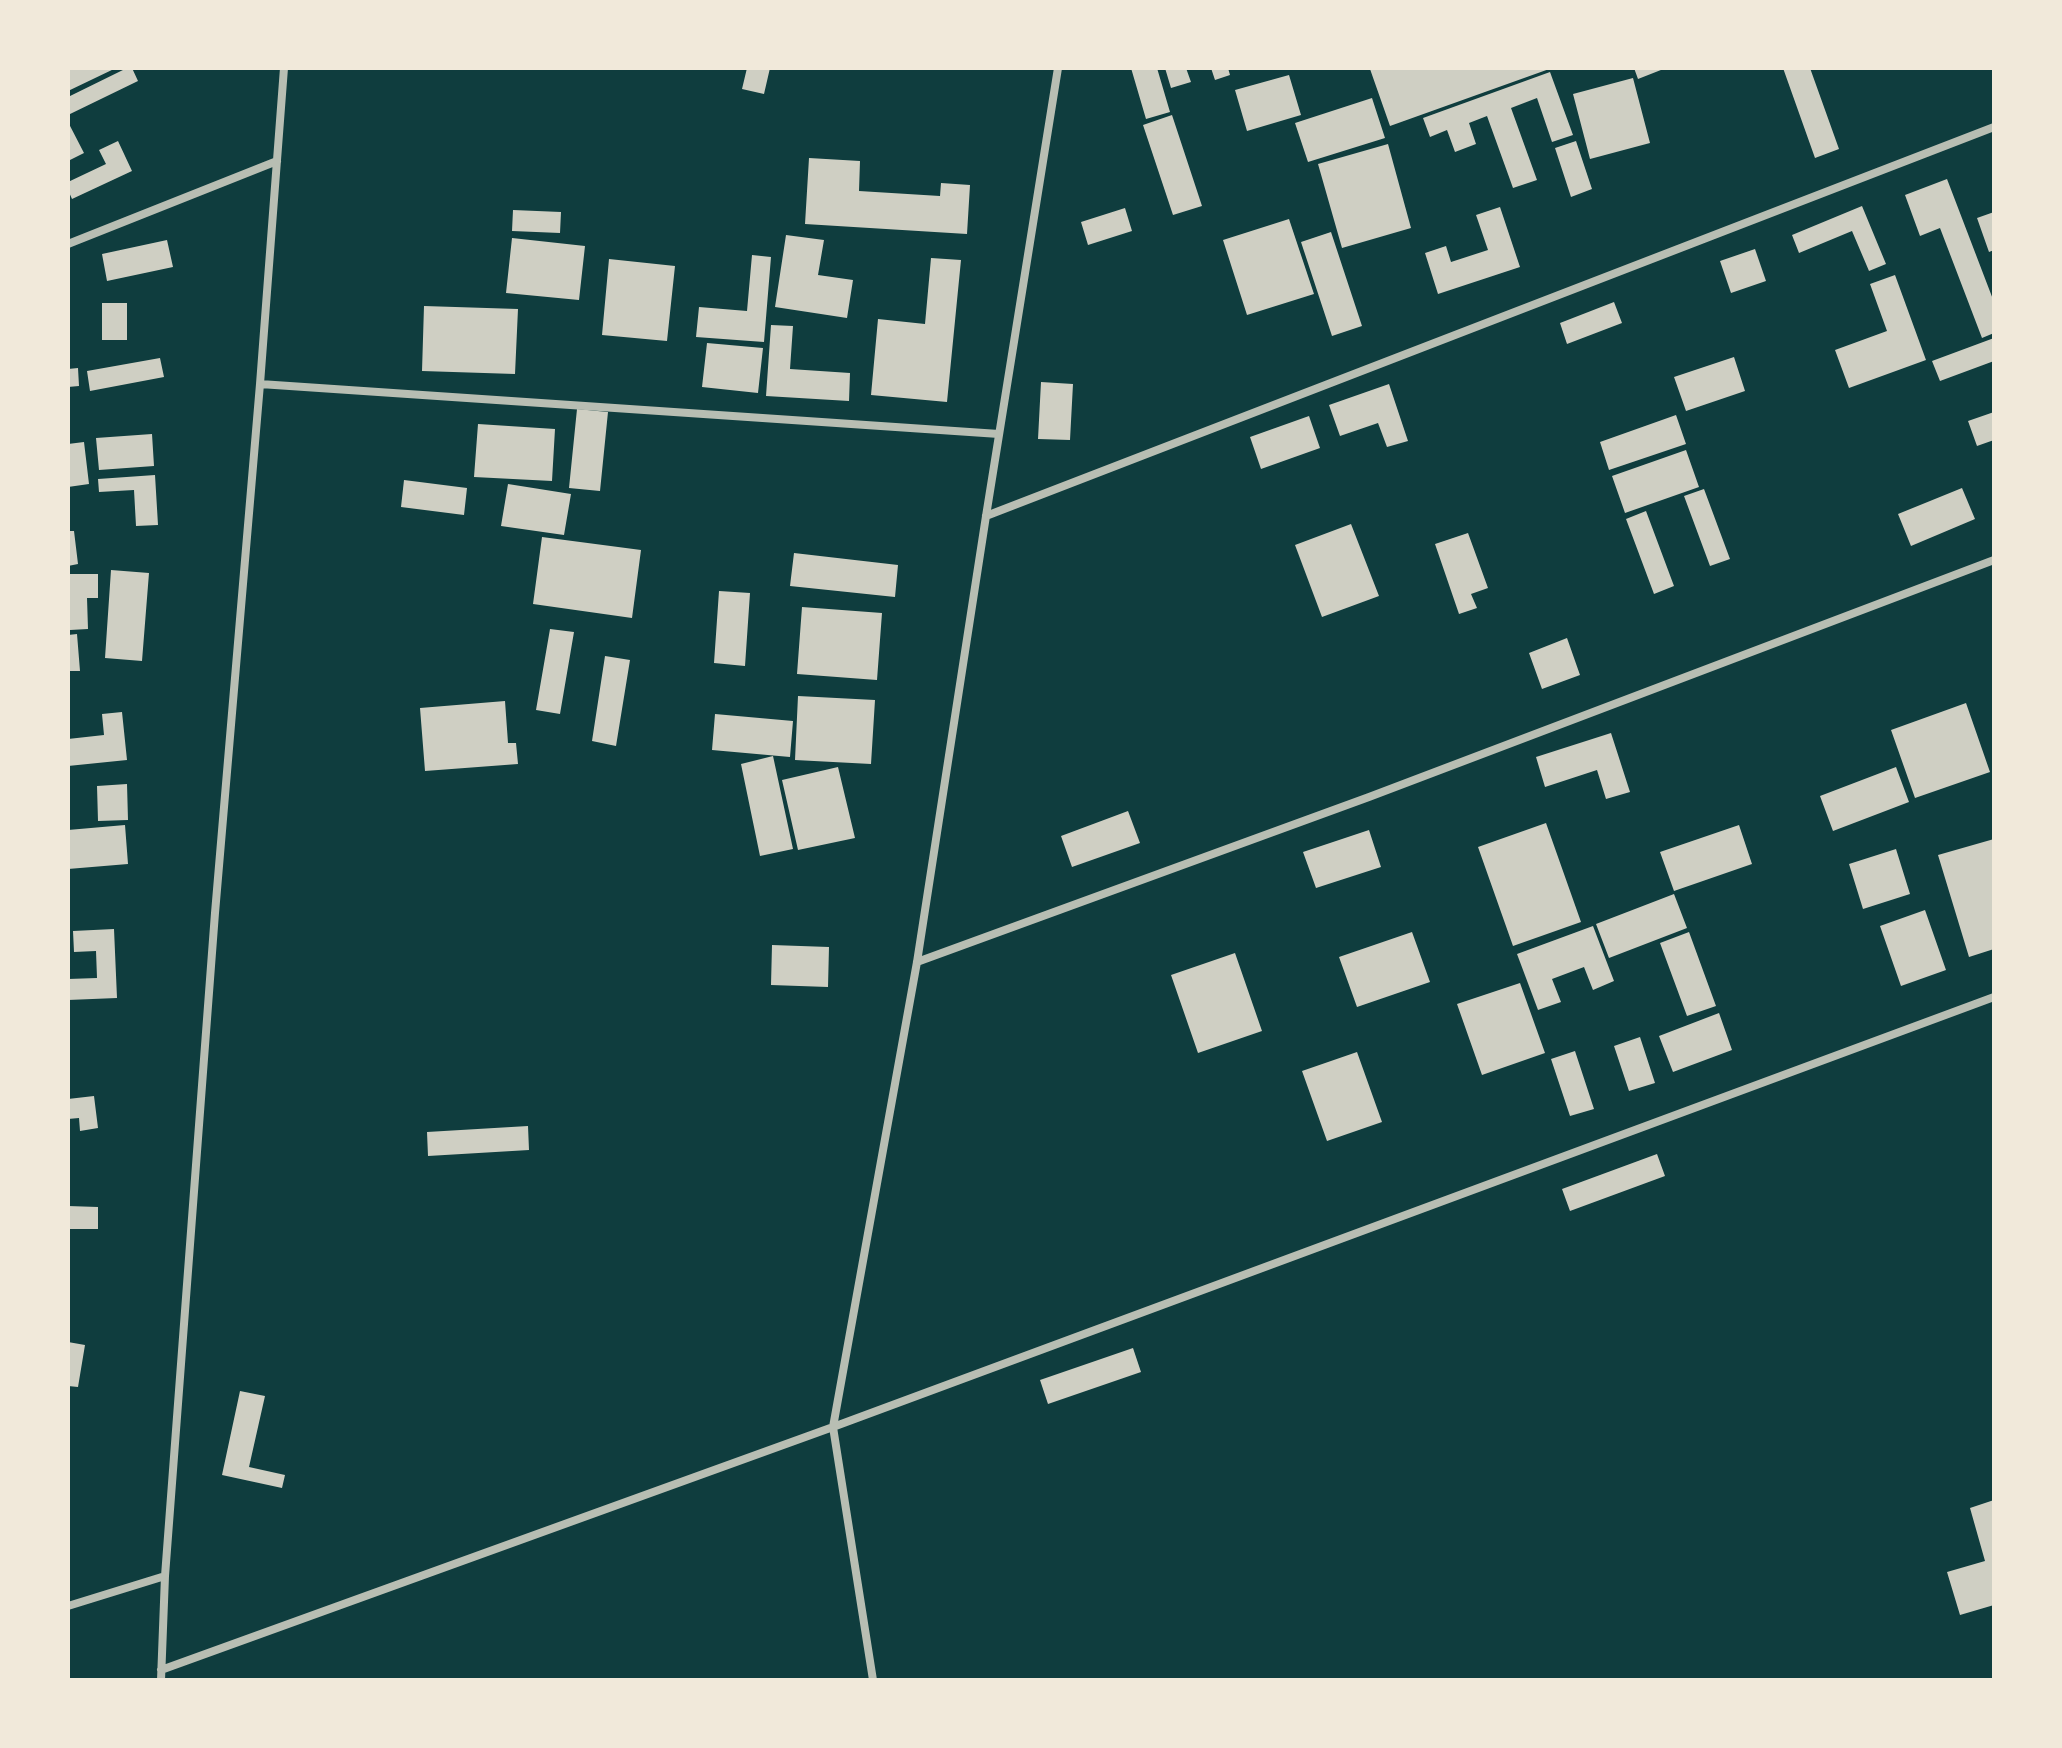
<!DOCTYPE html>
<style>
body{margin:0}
#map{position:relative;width:2062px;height:1748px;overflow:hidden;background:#0f3d3e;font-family:"Public Sans",sans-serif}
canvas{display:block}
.frame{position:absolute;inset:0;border:70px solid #f1e9da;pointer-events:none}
</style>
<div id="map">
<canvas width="2062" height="1748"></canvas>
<div class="frame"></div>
</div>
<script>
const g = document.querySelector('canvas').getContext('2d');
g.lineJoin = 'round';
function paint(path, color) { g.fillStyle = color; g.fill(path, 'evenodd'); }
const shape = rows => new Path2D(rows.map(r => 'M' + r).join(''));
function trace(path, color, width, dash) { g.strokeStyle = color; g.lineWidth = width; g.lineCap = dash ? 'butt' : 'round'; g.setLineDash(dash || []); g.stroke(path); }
const building = shape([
 [71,68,116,68,68,91,68,69],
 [127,68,132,68,138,81,68,115,68,97],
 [747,68,770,68,764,94,742,89],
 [1131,68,1157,68,1170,112,1146,119],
 [1165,68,1186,68,1191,82,1171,88],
 [1211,68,1228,68,1230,75,1215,80],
 [1372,68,1552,68,1390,126,1370,69],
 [1634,68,1666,68,1638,79],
 [1783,68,1810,68,1839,149,1815,158],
 [1550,72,1573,135,1552,142,1537,98,1511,108,1537,180,1513,188,1487,116,1469,123,1476,144,1455,152,1447,130,1430,137,1423,118],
 [1289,75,1301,115,1247,131,1235,90],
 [1633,78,1650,143,1590,159,1573,94],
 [1372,98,1385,138,1308,162,1295,123],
 [1172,115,1202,206,1173,215,1143,125],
 [68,122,84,153,68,161],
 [118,141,132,171,72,199,68,190,68,182,106,164,99,150],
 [1576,141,1592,189,1571,197,1555,148],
 [1388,144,1411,228,1342,248,1318,164],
 [809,158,860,161,859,191,940,196,941,183,970,185,967,234,805,224],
 [1947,179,1994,302,1994,333,1982,338,1940,228,1920,236,1905,195],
 [1862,206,1886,264,1869,271,1852,231,1799,253,1792,235],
 [1500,207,1520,267,1438,294,1425,253,1446,246,1451,262,1488,250,1476,215],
 [1125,208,1132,231,1088,245,1081,222],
 [513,210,561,212,560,233,512,231],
 [1994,212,1994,250,1989,252,1977,218],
 [1289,219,1314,294,1247,315,1223,240],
 [1331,232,1362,326,1332,336,1301,242],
 [786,235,824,240,818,275,853,280,847,318,775,307],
 [512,238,585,246,579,300,506,293],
 [167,240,173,267,107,281,102,254],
 [1755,249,1766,281,1731,293,1720,261],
 [752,255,771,257,764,342,696,337,699,307,747,311],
 [931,258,961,260,947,402,871,395,878,319,925,324],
 [609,259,675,266,667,341,602,335],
 [1895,275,1926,360,1849,388,1835,350,1887,331,1870,284],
 [1614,302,1622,323,1567,344,1560,323],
 [102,303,127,303,127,340,102,340],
 [424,306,518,309,515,374,422,371],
 [771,325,793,326,790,369,850,373,849,401,766,396],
 [1994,338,1994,361,1940,381,1932,361],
 [707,343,763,348,758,393,702,387],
 [1734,357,1745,391,1686,411,1674,377],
 [160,358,164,377,90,391,87,371],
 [78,368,79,386,68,387,68,369],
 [1041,382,1073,384,1070,440,1038,439],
 [1389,384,1408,441,1387,447,1378,423,1340,436,1329,405],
 [577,409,608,412,600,491,569,488],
 [1994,412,1994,440,1977,446,1968,421],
 [1676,415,1686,444,1609,470,1600,442],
 [1309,416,1320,448,1261,469,1250,437],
 [478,424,555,429,552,481,474,477],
 [152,434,154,466,99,470,96,438],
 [84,442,89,484,68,487,68,444],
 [1686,450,1699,487,1625,513,1612,476],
 [155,475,158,525,136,526,134,490,99,492,98,479],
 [404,480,467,488,464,515,401,507],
 [508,484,571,494,564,535,501,526],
 [1962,488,1975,519,1911,546,1898,514],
 [1704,489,1730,559,1710,566,1684,496],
 [1646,511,1674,586,1654,594,1626,519],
 [1351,524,1379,596,1322,617,1295,545],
 [68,531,74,531,78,564,68,566],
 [1468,533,1488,588,1471,594,1477,608,1459,614,1435,544],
 [542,537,641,550,632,618,533,604],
 [794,553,898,565,895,597,790,586],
 [111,570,149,573,142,661,105,658],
 [68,574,98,574,98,598,87,598,88,629,70,630],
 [719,591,750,593,745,666,714,663],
 [802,607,882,613,877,680,797,674],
 [550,629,574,632,560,714,536,710],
 [77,634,80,671,68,671,68,635],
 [1567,638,1580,675,1542,689,1529,653],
 [605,656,630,660,616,746,592,741],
 [798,696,875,700,871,764,795,760],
 [505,701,508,743,516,743,518,764,425,771,420,708],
 [1966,703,1990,772,1915,798,1891,730],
 [122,712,127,760,68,766,68,739,104,735,102,714],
 [715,714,793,721,790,757,712,750],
 [1611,733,1630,792,1606,799,1597,770,1545,787,1536,757],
 [773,756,793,849,760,856,741,764],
 [838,767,855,838,798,850,782,780],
 [1896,767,1909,802,1833,831,1820,796],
 [127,784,128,820,98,821,97,786],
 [1128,811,1140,843,1072,867,1061,836],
 [1546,823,1581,922,1513,946,1478,847],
 [125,825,128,864,68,869,68,830],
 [1739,825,1752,864,1674,891,1660,852],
 [1369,830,1381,867,1316,888,1303,852],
 [1994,839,1994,949,1969,957,1938,855],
 [1896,849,1910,894,1863,909,1849,864],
 [1674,894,1687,928,1609,958,1596,924],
 [1925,910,1946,970,1901,986,1880,926],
 [1593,926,1614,981,1593,990,1584,967,1552,979,1561,1002,1538,1010,1517,954],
 [114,929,117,998,68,1000,68,979,97,978,96,951,74,952,73,931],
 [1412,932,1430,982,1357,1007,1339,957],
 [1689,932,1716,1006,1687,1016,1660,943],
 [772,945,829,947,828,987,771,985],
 [1235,953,1262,1031,1198,1053,1171,975],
 [1520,983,1545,1053,1482,1075,1457,1004],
 [1719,1013,1732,1050,1673,1072,1659,1036],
 [1640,1037,1655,1083,1629,1091,1614,1046],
 [1575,1051,1594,1109,1570,1116,1551,1059],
 [1357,1052,1382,1122,1327,1141,1302,1071],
 [94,1096,98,1128,80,1131,79,1118,68,1119,68,1099],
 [528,1126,529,1150,428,1156,427,1132],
 [1657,1154,1665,1176,1570,1211,1562,1189],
 [68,1206,98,1207,98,1229,68,1229],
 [68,1342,85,1345,78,1387,68,1386],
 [1133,1348,1141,1372,1048,1404,1040,1380],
 [240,1391,265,1396,249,1467,285,1475,282,1488,222,1475],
 [1994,1500,1994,1605,1960,1615,1947,1572,1985,1561,1970,1508]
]);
const minor = shape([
 [68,244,277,161],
 [260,384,999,434],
 [986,516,1994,127],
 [917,962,1369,797,1994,560],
 [68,1606,165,1576],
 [161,1670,833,1427,1994,997],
 [161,1680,165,1576,215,913,260,384,284,68],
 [873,1680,833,1427,917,962,986,516,1058,68]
]);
paint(building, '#cfcfc3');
trace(minor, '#b8beb3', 8);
</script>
